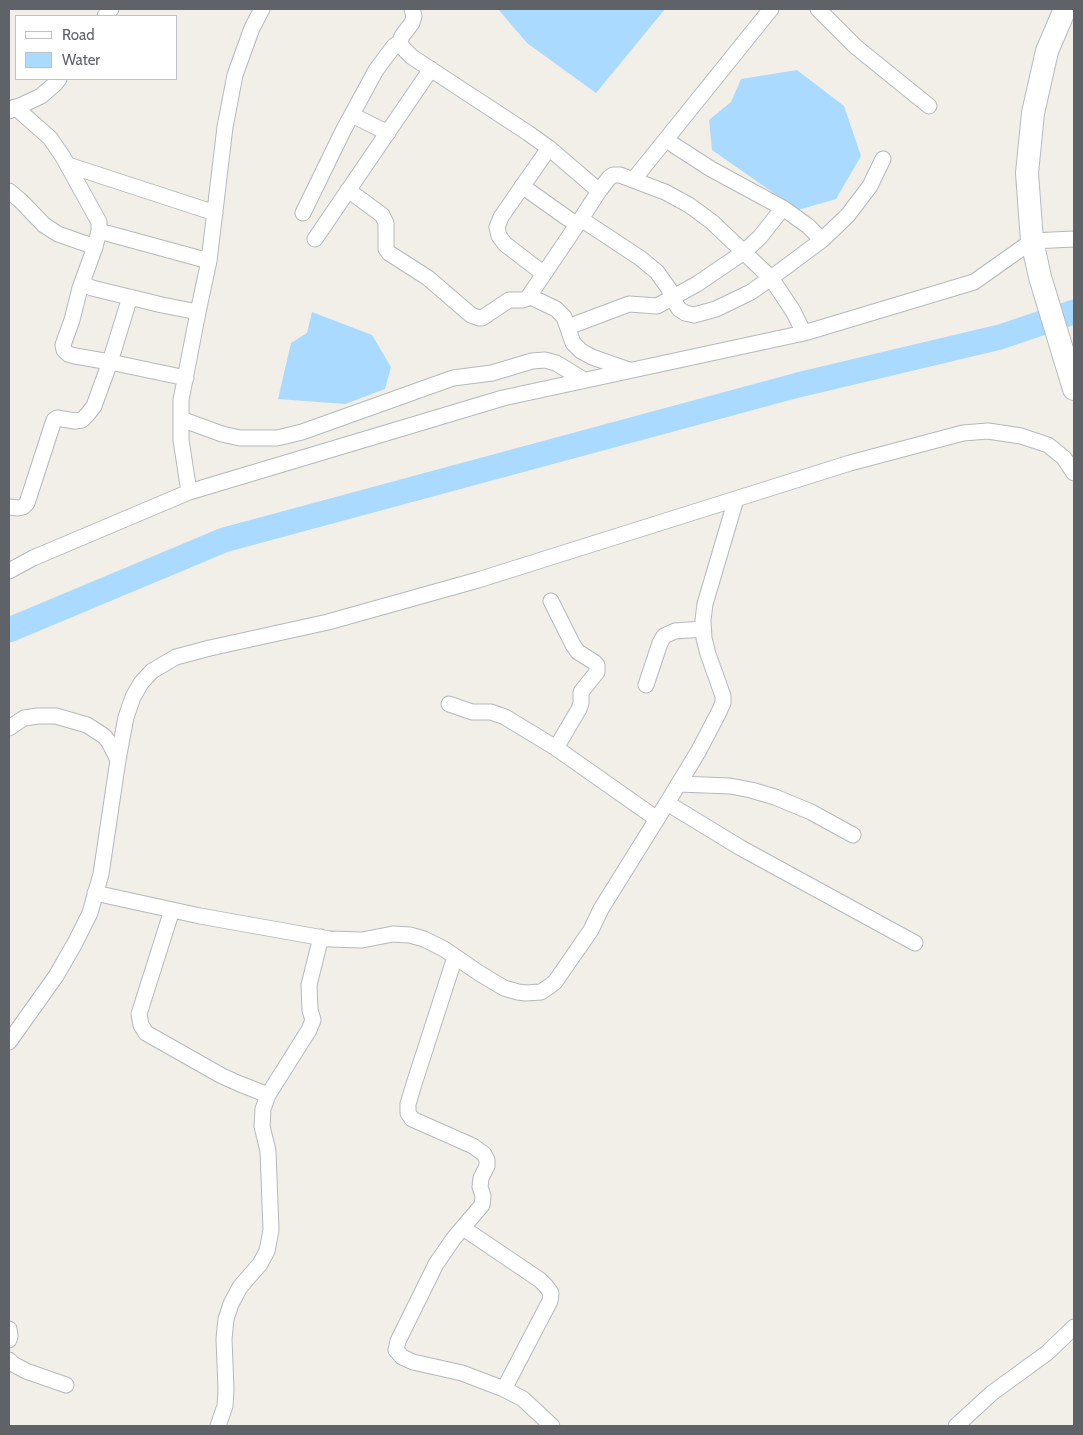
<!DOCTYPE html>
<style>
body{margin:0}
#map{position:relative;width:1083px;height:1435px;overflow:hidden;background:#f1efe8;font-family:Cabin,sans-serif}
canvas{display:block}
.frame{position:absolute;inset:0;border:10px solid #5f6368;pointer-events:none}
.legend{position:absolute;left:15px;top:15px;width:162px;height:65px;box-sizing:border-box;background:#fff;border:1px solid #bfc1c3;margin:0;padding:6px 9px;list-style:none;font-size:15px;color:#5f6368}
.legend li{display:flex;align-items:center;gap:10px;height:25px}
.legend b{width:25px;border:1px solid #bfc1c3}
</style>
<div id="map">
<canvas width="1083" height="1435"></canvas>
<div class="frame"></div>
<ul class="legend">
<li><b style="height:6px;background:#fff"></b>Road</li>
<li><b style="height:14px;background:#aadaff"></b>Water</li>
</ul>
</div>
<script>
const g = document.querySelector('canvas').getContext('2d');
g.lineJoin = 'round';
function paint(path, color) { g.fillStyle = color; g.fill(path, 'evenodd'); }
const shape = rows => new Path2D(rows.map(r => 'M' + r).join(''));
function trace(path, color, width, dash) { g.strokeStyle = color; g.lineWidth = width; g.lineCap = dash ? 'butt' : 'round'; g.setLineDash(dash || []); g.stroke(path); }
const water = shape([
 [498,9,665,9,596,93,527,43],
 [797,70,844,106,861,156,836,199,798,210,712,150,709,120,731,102,741,79],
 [312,312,372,335,391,367,385,389,345,404,278,399,291,343,307,333]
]);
const river = shape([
 [9,630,224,540,798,385,1000,337,1074,312]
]);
const street = shape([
 [412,9,414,16,412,23,402,36,400,42,402,47,412,57,528,133,549,148,599,191],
 [818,9,856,47,929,106],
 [105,16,111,9],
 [15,107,50,138,63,157,99,222,99,231],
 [9,111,41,96,55,84,59,79],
 [352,115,388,133],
 [666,140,711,169,783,208,808,226,822,240],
 [68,165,215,213],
 [634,179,771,9],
 [522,186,577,225],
 [348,190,382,215,386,223,386,249,389,253,428,278,471,315,479,318,482,318,509,300,522,300,526,299,529,296,581,219],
 [9,191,21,201,44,225,58,234,95,247],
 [303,213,343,131,376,70,394,46,400,42],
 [315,239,431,69],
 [544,274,505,244,499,236,497,227,501,217,549,148],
 [82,283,92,288,162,305,198,312],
 [529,296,556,309,564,317,573,343,581,351,592,357,629,370],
 [568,327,629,304,657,306,697,284,744,252,760,237,783,208],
 [804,333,793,311,771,278,751,292,716,309,694,315,685,313,679,309,672,298,669,289,657,272,640,258,581,219,599,191,609,178,613,175,620,175,665,192,689,205,712,222,771,278,822,240,848,215,870,186,883,159],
 [186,378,110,362,75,356,68,354,64,350,63,345,72,320,80,288,95,247,99,231,209,261],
 [181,419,222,434,240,438,277,438,302,432,453,378,492,373,532,361,545,360,556,363,584,380],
 [189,492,181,440,181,400,198,312,209,261,225,127,235,75,252,28,262,9],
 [9,507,18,508,23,507,27,503,54,420,57,418,75,421,82,420,87,415,94,406,110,362,130,297],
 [9,571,33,558,189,492,503,398,804,333,974,282,1032,241,1074,239],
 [551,601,573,645,578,652,594,662,597,665,597,672,581,692,581,703,579,709,556,748],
 [646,685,660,643,664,636,675,631,703,629],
 [449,704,472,712,491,712,505,717,556,748,657,819],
 [9,728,24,718,38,716,56,716,87,725,104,736,109,742,118,760],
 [679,784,730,786,751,790,775,797,811,812,853,835],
 [667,803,741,848,915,943],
 [95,893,200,916,329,939,362,940,393,934,410,935,424,939,444,949,479,973,504,988,518,992,526,993,541,992,547,988,555,982,591,930,601,909,667,803,698,752,718,714,723,703,723,696,708,654,704,638,703,620,705,604,736,499],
 [172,910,139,1014,141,1025,146,1033,222,1076,240,1084,268,1095],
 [455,957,414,1084,408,1104,408,1113,412,1119,473,1146,484,1154,487,1160,487,1166,481,1178,480,1187,483,1196,482,1205,454,1238,436,1264,398,1341,396,1350,402,1357,413,1362,462,1373,504,1389,523,1399,552,1426],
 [9,1042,56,976,75,943,90,913,101,874,118,760,126,717,133,697,141,683,152,671,176,657,210,648,328,622,478,580,850,463,963,433,988,431,1021,436,1048,445,1064,458,1074,473],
 [463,1228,540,1280,546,1286,551,1293,550,1301,504,1389],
 [9,1329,10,1336,9,1340],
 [9,1360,13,1364,26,1371,66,1385],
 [218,1426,225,1406,226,1389,224,1339,226,1319,231,1304,240,1287,260,1264,267,1251,271,1230,268,1151,262,1126,263,1109,268,1095,309,1030,313,1020,310,1010,309,985,321,937],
 [956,1426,992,1393,1047,1353,1074,1327]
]);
const secondary = shape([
 [1065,9,1047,51,1033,113,1027,173,1032,241,1040,277,1074,389]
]);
paint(water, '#aadaff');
trace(river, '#aadaff', 25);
trace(street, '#b5b8bc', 17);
trace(secondary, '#b6babf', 24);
trace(street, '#fff', 15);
trace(secondary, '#fff', 22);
</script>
